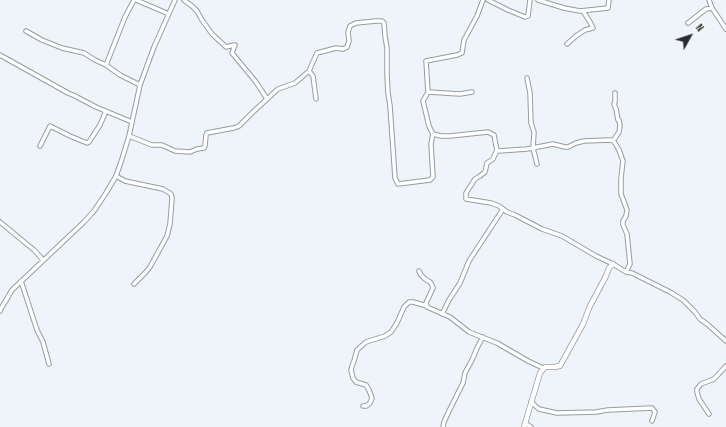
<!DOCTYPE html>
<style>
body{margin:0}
#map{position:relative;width:726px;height:427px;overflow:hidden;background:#eef4f9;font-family:"Sofia Sans Condensed",sans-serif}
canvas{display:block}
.north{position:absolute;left:670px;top:16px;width:40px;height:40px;-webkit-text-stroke:3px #fff;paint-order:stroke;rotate:50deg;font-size:11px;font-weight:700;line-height:16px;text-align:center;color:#282a2c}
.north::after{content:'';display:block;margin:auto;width:14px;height:18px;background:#282a2c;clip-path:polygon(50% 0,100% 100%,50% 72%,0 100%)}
</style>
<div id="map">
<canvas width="726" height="427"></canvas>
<div class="north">N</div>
</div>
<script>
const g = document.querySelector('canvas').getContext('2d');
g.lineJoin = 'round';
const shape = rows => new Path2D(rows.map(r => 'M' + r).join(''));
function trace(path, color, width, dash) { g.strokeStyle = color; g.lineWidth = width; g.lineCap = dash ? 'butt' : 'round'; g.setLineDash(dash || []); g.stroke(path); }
const minor = shape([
 [134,0,125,17,106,65,120,75,140,85],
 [136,0,169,14],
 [184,0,192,6,197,11,202,20,212,34,226,47,234,45,235,45,232,53,256,82,267,99],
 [483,0,477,16,464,40,462,53,457,55,426,61,428,92,423,101,429,126,433,134,441,136,450,136,488,132,494,135,496,146,497,150,499,151,527,149,553,144,565,147,568,147,576,143,584,141,610,140,613,141,615,143,619,150,623,161,621,178,621,194,627,210,626,216,623,221,623,225,627,234,630,264,626,272],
 [488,0,508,10,525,17,528,16,530,0],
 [538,0,564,8,580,11,608,8,609,0],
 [709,0,712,8,726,29],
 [688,23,706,9,712,8],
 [26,31,42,40,62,48,84,53,95,60,106,65],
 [567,44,576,36,585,30,593,28,590,22,583,11],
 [0,55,68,93,75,96,96,107,132,122],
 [309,71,313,76,316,99],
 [527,78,530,93,531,123,534,132,533,148,537,164],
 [428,92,460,94,472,92],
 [129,136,152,145,162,145,175,151,190,152,197,149,204,148,205,146,206,135,207,133,228,129,234,128,239,126,253,112,278,89,295,83,309,71,317,53,336,48,343,49,347,47,349,41,348,32,350,26,356,23,376,21,382,21,384,23,385,36,387,48,387,75,388,93,390,106,395,178,398,184,430,180,433,177,431,144,433,134],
 [613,141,619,132,620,126,619,120,618,120,616,109,614,104,615,102,615,93],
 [40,146,50,126,70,136,87,143,89,142,100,125,106,111],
 [497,150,493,159,487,163,485,172,480,176,475,179,466,193,466,199,491,203,499,206,507,212,515,215,542,229,562,236,596,256,613,264,626,272,632,273,670,292,683,300,695,312,700,319,707,324,726,341],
 [116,176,125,181,163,189,171,194,172,198,170,224,167,236,150,267,145,273,134,284],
 [0,222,34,250,43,260],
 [419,271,421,275,425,279,430,282,432,285,433,288,426,303,427,307,450,317,469,332,497,343,528,361,543,368],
 [21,281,37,330,43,342,49,364],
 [0,311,2,307,12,290,84,222,94,211,106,193,116,176,122,159,129,136,140,85,154,47,175,0],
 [442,314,449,300,460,283,469,261,503,209],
 [531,402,539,409,557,413,596,412,608,410,652,408,655,412,652,421],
 [363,406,366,406,370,403,372,398,369,390,366,385,356,382,353,378,351,370,352,366,354,361,357,350,366,342,385,336,391,332,397,323,404,307,409,302,413,302,427,306],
 [709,414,699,399,697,392,697,389,701,384,714,379,726,366],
 [525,423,531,427],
 [443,427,444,422,449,411,463,383,465,373,472,360,478,346,483,337]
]);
const tertiary = shape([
 [524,427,540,373,545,367,554,367,560,366,583,324,590,306,606,276,609,268,613,264]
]);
trace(minor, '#979ca1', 5.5);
trace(tertiary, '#979ca1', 6);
trace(minor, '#fff', 3.5);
trace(tertiary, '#fff', 4.5);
</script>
